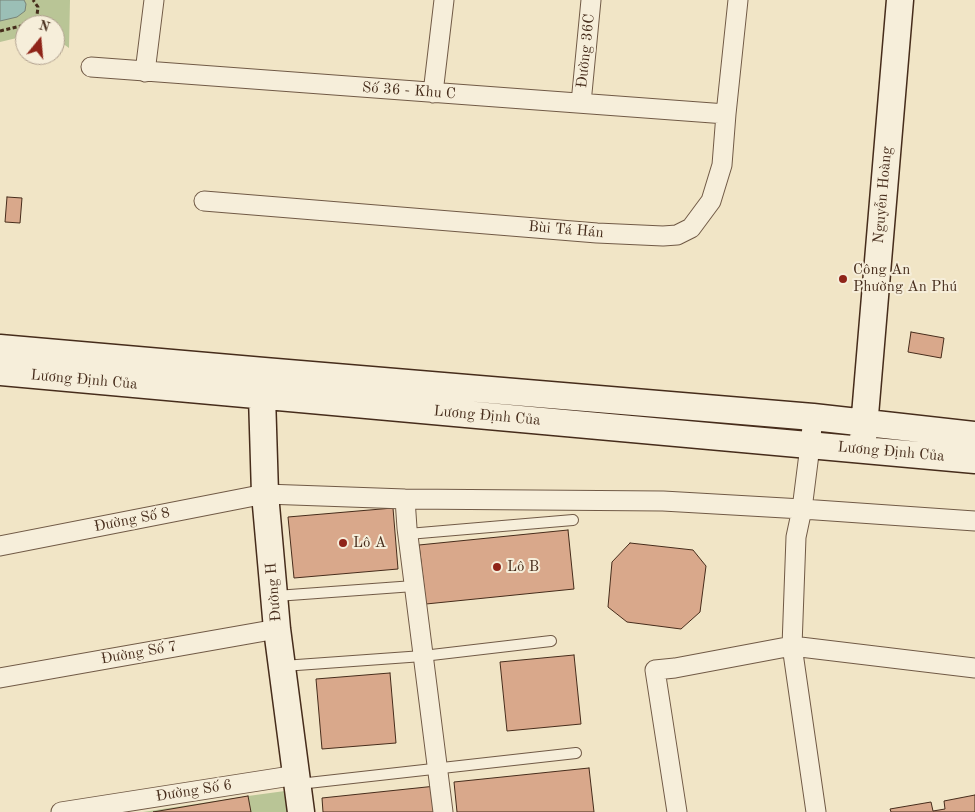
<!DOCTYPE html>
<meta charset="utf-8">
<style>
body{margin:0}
#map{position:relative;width:975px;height:812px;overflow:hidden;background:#f1e5c6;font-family:"Old Standard TT",serif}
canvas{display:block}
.north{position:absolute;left:15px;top:15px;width:50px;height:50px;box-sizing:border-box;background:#f6eeda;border:1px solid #b0a08e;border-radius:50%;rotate:17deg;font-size:14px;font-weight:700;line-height:20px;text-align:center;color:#462c1b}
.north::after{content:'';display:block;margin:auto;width:18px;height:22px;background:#8f2418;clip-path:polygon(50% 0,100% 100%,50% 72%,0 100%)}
</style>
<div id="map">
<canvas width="975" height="812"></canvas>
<div class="north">N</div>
</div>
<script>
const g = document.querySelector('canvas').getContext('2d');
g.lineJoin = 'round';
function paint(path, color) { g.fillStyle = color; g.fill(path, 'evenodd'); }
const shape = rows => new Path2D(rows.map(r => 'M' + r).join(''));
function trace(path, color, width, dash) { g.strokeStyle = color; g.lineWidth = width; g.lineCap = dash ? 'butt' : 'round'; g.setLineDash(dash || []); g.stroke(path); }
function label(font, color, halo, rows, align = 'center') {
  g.font = font + ' "Old Standard TT",serif'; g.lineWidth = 4; g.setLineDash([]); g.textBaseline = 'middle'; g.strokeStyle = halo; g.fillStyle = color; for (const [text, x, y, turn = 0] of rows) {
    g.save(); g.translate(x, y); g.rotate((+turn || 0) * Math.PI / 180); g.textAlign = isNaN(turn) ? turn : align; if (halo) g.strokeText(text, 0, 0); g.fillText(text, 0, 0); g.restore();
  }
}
const green = shape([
 [0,0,70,0,69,48,55,38,55,25,25,25,25,36,0,42],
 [285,791,287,812,143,812,248,796]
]);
const water = shape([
 [0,0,24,0,26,4,25,11,17,17,0,21,0,0]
]);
const building = shape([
 [7,197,22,198,20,223,5,222,7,197],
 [911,332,944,338,941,358,908,352,911,332],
 [393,508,398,569,294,578,288,517,393,508],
 [568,530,574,589,426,604,419,545,568,530],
 [630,543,693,550,706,566,700,612,681,629,627,622,608,607,612,562,630,543],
 [574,655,581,724,507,731,500,662,574,655],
 [390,673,396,743,322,749,316,679,390,673],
 [589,768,594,812,457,812,454,782,589,768],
 [436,786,439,812,323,812,322,798,436,786],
 [975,795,975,812,891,812,890,809,931,802,933,811,945,809,944,801,975,795],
 [248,796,251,812,153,812,248,796]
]);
const path = shape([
 [26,25,36,23,38,7,33,0],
 [0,31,25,25]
]);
const lane = shape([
 [408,534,573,520],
 [276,596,414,586],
 [283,666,423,656,551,641],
 [299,784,576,753]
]);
const street = shape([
 [91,67,726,114],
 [145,72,154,0],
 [433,93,444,0],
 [581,103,591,0],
 [204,201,597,233,663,236,677,235,691,228,711,201,722,165,726,114,738,0],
 [813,417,810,446,802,509,796,537,792,646,816,812],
 [405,499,407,528,443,812],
 [0,546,265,494,405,499,663,501,802,509,975,521],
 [0,678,277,629],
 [61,812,297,775],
 [677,812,655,670,675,668,792,646,975,668]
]);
const secondary = shape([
 [0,348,264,371,813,417,975,435],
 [0,372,975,460],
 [263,380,262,396,265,494,277,629,301,812],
 [863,439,900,0]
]);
const markers = [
 [843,279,5,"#8f2418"],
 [343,543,5,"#8f2418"],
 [497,567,5,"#8f2418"]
];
const streetNames = [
 ["Đường 36C",586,51,-84],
 ["Số 36 - Khu C",409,91,4],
 ["Nguyễn Hoàng",883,195,-85],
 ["Bùi Tá Hán",566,230,5],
 ["Lương Định Của",84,380,5],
 ["Lương Định Của",487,416,5],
 ["Lương Định Của",891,452,5],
 ["Đường Số 8",132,520,-11],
 ["Đường H",274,592,-95],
 ["Đường Số 7",139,653,-10],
 ["Đường Số 6",194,791,-9]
];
const poiNames = [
 ["Công An",853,270],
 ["Phường An Phú",853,287],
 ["Lô A",353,543],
 ["Lô B",507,567]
];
paint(green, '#b9c596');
paint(water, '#9bbfb6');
trace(water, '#798478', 1);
paint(building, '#d9a88b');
trace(building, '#462c1b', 1);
trace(lane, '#715a46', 12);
trace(street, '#715a46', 21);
trace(secondary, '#462c1b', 29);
trace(path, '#462c1b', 3, [4, 2.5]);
trace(lane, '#f6eeda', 10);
trace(street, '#f6eeda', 19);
trace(secondary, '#f6eeda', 26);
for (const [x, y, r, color] of markers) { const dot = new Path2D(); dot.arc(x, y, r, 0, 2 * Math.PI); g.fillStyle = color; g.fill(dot); trace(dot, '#f6eeda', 2); }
label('15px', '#462c1b', '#f6eeda', streetNames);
label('15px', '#462c1b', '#f6eeda', poiNames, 'left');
</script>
